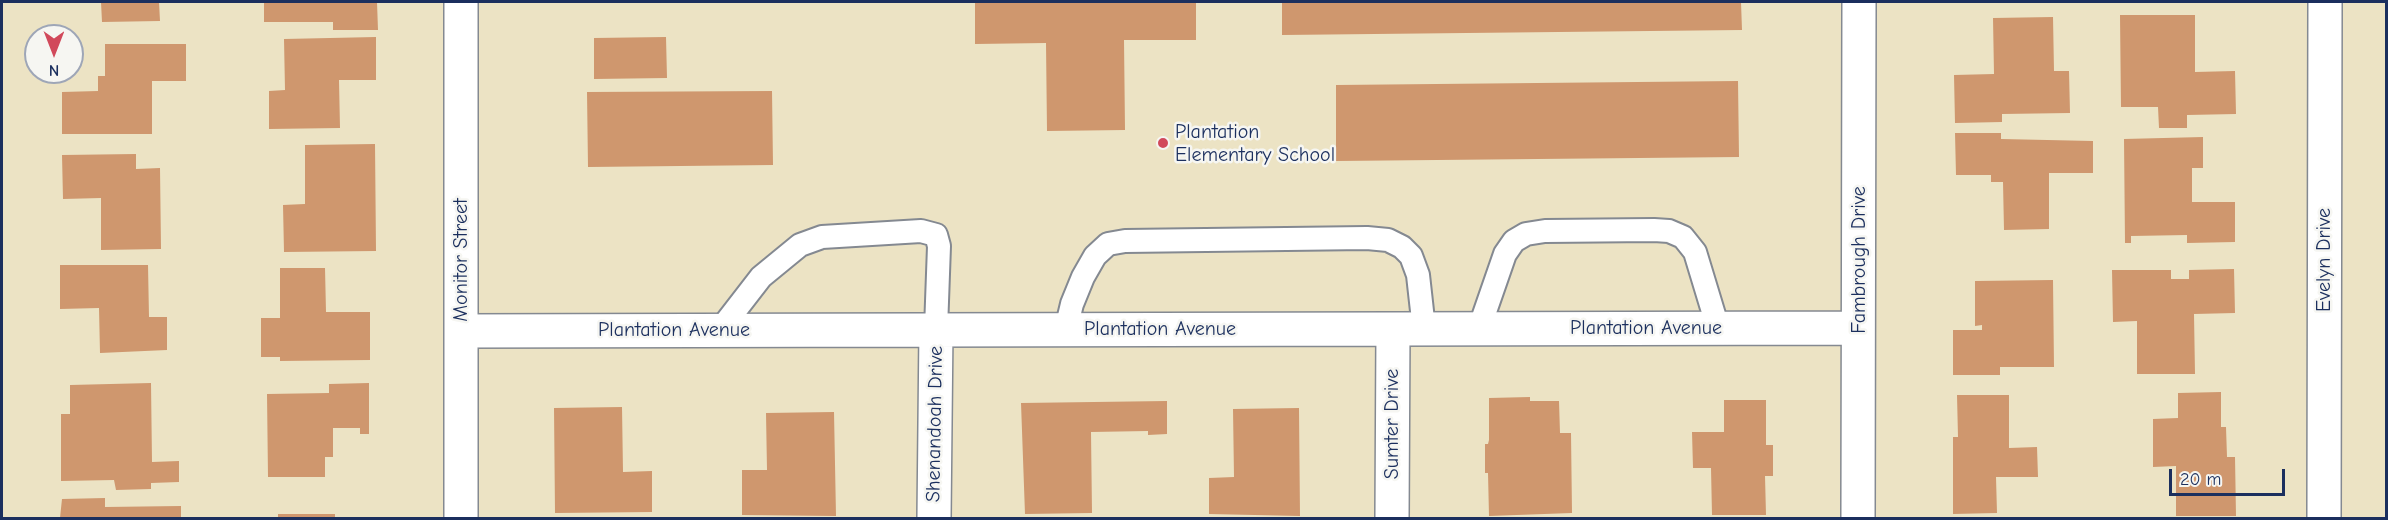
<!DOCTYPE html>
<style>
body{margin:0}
#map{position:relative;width:2388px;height:520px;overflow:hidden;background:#ece3c4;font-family:"Comic Neue",sans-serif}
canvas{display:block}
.frame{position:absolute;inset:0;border:3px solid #1b2f5e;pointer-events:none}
.north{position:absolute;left:24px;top:24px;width:60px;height:60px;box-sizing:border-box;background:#f6f6f2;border:2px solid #9ea6b7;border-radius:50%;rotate:180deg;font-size:16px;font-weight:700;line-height:24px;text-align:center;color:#1b2f5e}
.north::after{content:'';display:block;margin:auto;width:21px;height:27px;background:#d1495b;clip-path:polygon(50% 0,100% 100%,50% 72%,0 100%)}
.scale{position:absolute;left:2169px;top:469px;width:116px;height:27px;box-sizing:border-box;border:3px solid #1b2f5e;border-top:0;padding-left:8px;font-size:18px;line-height:21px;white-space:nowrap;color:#1b2f5e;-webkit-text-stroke:4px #f6f6f2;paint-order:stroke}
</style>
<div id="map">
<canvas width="2388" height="520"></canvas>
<div class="frame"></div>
<div class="north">N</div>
<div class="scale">20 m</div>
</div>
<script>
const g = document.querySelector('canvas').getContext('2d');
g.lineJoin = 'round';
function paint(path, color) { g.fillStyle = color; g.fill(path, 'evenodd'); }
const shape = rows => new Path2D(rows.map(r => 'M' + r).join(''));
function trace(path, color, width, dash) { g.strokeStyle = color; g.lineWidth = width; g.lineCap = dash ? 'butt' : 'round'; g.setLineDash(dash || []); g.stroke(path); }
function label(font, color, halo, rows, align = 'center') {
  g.font = font + ' "Comic Neue",sans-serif'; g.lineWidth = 5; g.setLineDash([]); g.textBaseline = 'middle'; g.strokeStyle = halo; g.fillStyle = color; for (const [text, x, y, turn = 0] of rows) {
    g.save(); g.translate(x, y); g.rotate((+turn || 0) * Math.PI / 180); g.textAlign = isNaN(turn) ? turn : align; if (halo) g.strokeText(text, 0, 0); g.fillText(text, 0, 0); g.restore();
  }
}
const building = shape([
 [101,2,159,2,160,21,102,22],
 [264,2,377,2,378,30,333,30,333,22,264,22],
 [975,2,1196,2,1196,40,1124,40,1125,130,1047,131,1046,43,975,44],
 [1282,2,1741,2,1742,30,1282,35],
 [2120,15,2195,15,2195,72,2235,71,2236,114,2187,115,2187,128,2159,128,2158,107,2121,107],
 [2053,17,2054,71,2069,71,2070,113,2002,114,2002,122,1955,123,1954,75,1994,74,1993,18],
 [376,37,376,80,339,80,340,128,269,129,269,91,285,90,284,39],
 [666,37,667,78,594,79,594,38],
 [105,44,186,44,186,81,152,81,152,134,62,134,62,92,98,91,98,76,105,76],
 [1738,81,1739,157,1336,161,1336,85],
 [772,91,773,165,588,167,587,92],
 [1955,133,2001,133,2001,139,2093,141,2093,173,2049,173,2049,229,2004,230,2003,182,1991,182,1991,175,1956,175],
 [2203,137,2203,168,2192,168,2192,202,2235,202,2235,242,2187,243,2187,235,2131,236,2131,243,2125,243,2124,139],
 [375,144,376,251,284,252,283,205,305,204,305,145],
 [136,154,136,169,160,168,161,249,101,250,101,198,63,199,62,155],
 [60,265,148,265,149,317,167,317,167,350,100,353,99,308,60,309],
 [280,268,325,268,326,312,370,312,370,360,280,361,280,357,261,357,261,318,280,318],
 [2234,269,2235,313,2194,314,2195,374,2137,374,2137,321,2113,322,2112,270,2171,270,2171,279,2189,279,2189,270],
 [2053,280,2054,367,2000,367,2000,375,1953,375,1953,330,1982,330,1982,325,1975,326,1975,281],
 [151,383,152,462,179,461,179,482,151,483,151,489,116,490,114,480,61,481,61,414,70,414,70,385],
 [369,383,369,434,360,434,360,428,333,428,333,457,325,457,325,477,268,477,267,394,329,393,329,384],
 [2221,392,2221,427,2226,427,2227,457,2235,457,2236,516,2176,516,2176,466,2153,467,2153,419,2178,418,2178,393],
 [1957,395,2009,395,2009,448,2037,447,2038,477,1996,477,1997,513,1953,514,1953,437,1958,437],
 [1530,397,1530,401,1559,401,1560,433,1571,433,1572,513,1489,516,1488,473,1485,473,1485,444,1488,444,1489,440,1489,398],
 [1724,400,1766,400,1766,445,1773,445,1773,476,1765,476,1766,515,1712,515,1711,468,1693,468,1692,432,1724,432],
 [1167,401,1167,434,1148,435,1148,431,1091,432,1092,513,1025,514,1021,403],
 [622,407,623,472,652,471,652,512,555,513,554,408],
 [1299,408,1300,516,1209,514,1209,478,1234,477,1233,409],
 [834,412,836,516,742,515,742,470,767,470,766,413],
 [105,498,105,507,181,506,181,518,60,518,62,499],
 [278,514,335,514,335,518,278,518]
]);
const service = shape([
 [1066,329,1072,304,1083,277,1095,256,1108,244,1125,241,1367,238,1388,240,1402,247,1411,256,1418,275,1424,329],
 [1479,329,1505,254,1514,241,1526,234,1545,231,1654,230,1669,231,1683,237,1695,252,1718,328],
 [720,330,761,277,800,245,822,237,921,231,936,235,939,246,936,329]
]);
const minor = shape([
 [461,331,1858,328],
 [461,518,461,2],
 [934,518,936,329],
 [1392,518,1393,329],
 [1858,518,1859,2],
 [2324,518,2325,2]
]);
const markers = [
 [1163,143,6,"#d1495b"]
];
const poiNames = [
 ["Plantation",1175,132],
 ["Elementary School",1175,155]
];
const streetNames = [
 ["Monitor Street",461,260,-90],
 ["Fambrough Drive",1859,260,-90],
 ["Evelyn Drive",2324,260,-90],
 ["Plantation Avenue",1646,328],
 ["Plantation Avenue",1160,329],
 ["Plantation Avenue",674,330],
 ["Shenandoah Drive",935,424,-89],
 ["Sumter Drive",1392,424,-90]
];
paint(building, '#cf976e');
trace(service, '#848991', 26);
trace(minor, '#848991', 36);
trace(service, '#fff', 22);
trace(minor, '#fff', 33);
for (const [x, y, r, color] of markers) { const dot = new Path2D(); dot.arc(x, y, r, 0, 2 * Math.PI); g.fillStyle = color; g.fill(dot); trace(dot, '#f6f6f2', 2); }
label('20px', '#1b2f5e', '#f6f6f2', poiNames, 'left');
label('20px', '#1b2f5e', '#f6f6f2', streetNames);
</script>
